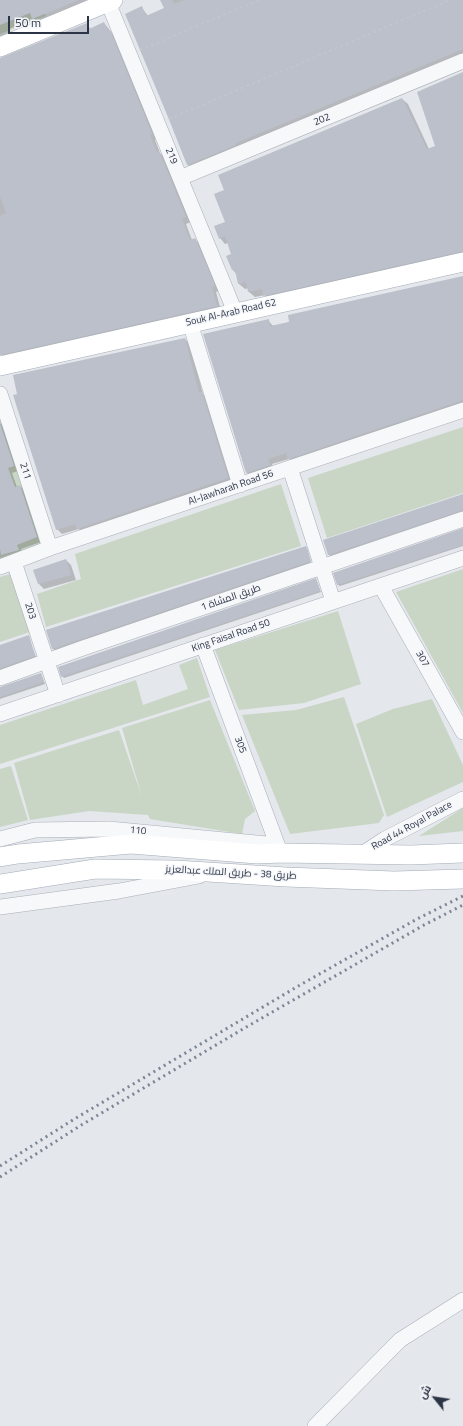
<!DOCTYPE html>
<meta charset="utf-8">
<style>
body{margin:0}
#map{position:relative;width:463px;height:1426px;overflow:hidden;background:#e4e7ec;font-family:"Titillium Web",Cairo,sans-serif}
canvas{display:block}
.north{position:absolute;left:415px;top:1378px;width:40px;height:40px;-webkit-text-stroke:3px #f4f6f9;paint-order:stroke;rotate:300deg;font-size:11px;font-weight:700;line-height:16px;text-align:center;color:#2b3445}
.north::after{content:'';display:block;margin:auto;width:14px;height:18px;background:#2b3445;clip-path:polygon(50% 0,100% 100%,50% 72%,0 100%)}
.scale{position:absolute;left:8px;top:16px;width:81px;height:18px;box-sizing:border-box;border:2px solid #2b3445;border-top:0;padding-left:5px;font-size:12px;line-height:14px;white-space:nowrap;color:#2b3445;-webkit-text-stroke:3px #f4f6f9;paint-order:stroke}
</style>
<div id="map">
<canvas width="463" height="1426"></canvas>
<div class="north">ش</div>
<div class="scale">50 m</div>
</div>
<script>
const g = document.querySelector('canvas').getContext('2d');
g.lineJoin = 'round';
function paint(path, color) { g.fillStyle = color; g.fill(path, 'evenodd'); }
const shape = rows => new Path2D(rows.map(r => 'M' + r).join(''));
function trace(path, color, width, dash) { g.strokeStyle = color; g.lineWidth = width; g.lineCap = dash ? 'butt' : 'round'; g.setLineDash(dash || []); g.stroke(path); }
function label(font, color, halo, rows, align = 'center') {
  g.font = font + ' "Titillium Web",Cairo,sans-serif'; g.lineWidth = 3; g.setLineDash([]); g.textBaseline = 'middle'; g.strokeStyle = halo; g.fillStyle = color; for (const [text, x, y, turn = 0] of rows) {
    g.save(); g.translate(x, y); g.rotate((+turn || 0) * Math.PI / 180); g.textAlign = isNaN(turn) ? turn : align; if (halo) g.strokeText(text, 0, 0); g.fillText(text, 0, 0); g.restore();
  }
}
const green = shape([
 [0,0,40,0,46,16,0,34],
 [0,412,44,543,0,558],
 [463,427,463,493,327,538,308,478],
 [281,484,301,546,46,627,37,594,81,579,75,554],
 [463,569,463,713,396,592],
 [10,574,30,632,0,642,0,577],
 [338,611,361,684,304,703,239,710,215,650],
 [197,658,210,697,0,764,0,725,136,680,143,705,188,689,179,665],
 [344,697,384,815,379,823,290,834,242,715,296,710],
 [432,699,463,765,463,782,387,817,356,724,393,709],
 [210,700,255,811,245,819,242,834,150,819,148,815,89,811,30,820,14,763,119,730,142,797,122,728],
 [11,766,28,820,0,827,0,769],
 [463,808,463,831,419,836]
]);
const shadow = shape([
 [0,0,98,0,38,24,34,19,9,29,12,36,0,41],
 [161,0,463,0,463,57,193,170,188,165,169,116,142,8,148,16,165,9],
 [104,23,115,37,156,139,155,140,160,153,164,157,191,222,186,224,192,240,195,239,200,244,219,291,216,292,221,311,6,359,0,354,0,60,86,24,91,29],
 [463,73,463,258,270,301,265,295,255,297,249,292,249,288,245,289,239,284,237,275,233,270,232,255,228,243,225,244,220,238,226,222,402,99,408,104,429,149,436,147],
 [463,277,463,406,293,463,289,459,272,464,274,470,251,477,247,473,268,320,273,326,290,322],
 [185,339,190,344,203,394,207,398,233,483,83,534,79,529,62,534,57,529],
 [0,423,3,426,18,471,12,473,17,487,20,486,25,491,41,542,21,549,23,554,0,561],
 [463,495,463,511,330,556,329,555,324,541],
 [463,530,463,546,340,586,338,585,335,573],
 [307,548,311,563,55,650,53,649,47,630],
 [66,560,71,565,76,580,44,589,39,584,34,571],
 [316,579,321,592,64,678,62,676],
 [28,636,36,657,0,670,0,646],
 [41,674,45,684,0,699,0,688]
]);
const building = shape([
 [0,0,79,0,32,19,30,13,0,25],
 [160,0,172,0,174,4,185,0,463,0,463,49,236,143,236,145,187,165,168,117,125,14,142,6,146,16,164,8],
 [104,22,108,31,110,30,152,134,150,135,157,152,159,151,186,217,182,219,190,240,195,238,215,286,212,287,217,306,0,355,0,216,6,213,0,197,0,58,87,23,89,29],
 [463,72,463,251,263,296,262,289,248,292,246,282,238,284,235,270,232,270,226,256,231,254,225,236,219,239,214,226,225,222,214,194,224,190,218,175,402,98,427,149,435,146,417,92],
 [463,276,463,400,288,459,286,453,268,459,270,465,246,473,203,334,269,319,270,326,289,322,288,315],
 [185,338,199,393,202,392,228,478,77,529,75,524,56,530,13,395,17,394,13,375],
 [0,423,14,466,8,468,15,487,20,485,37,537,17,545,19,550,1,555,0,549],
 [463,494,463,510,328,555,323,540],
 [463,528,463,545,337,585,333,573],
 [306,546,311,561,52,649,46,630],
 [66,559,71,575,38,584,33,570],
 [316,578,320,591,61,677,58,667],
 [29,635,35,656,0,668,0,645],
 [41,673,44,682,0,697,0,687]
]);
const path = shape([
 [140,50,259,0],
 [169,119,450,0]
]);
const minor = shape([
 [107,0,235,312],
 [180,178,463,61],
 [190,323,240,485],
 [0,394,50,548],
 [290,468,333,601],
 [14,562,58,695],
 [0,567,50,548,463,410],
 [381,586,463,732],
 [203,645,280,852],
 [0,678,83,648,463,519],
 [0,714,463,558],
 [0,839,35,830,109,829,277,845],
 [362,854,385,839,463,799],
 [0,907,119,891,199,876],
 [315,1426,400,1340,463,1300]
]);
const major = shape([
 [0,47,113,0],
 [0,366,463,262],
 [0,857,18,854,131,844,257,854,281,853,411,855,463,853],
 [0,884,95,869,176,870,286,877,394,881,463,879]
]);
const rail = shape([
 [0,1166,76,1118,300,985,417,919,463,896],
 [0,1177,83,1124,248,1026,424,925,463,905]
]);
const streetNames = [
 ["202",322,120,-22],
 ["219",171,156,68],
 ["Souk Al-Arab Road 62",231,313,-13],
 ["211",25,471,72],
 ["Al-Jawharah Road 56",231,488,-19],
 ["طريق المشاة 1",231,598,-19],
 ["203",30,611,72],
 ["King Faisal Road 50",231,636,-19],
 ["307",422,659,61],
 ["305",240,745,70],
 ["Road 44 Royal Palace",412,826,-29],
 ["110",138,831,5],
 ["طريق 38 - طريق الملك عبدالعزيز",231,873,3]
];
paint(green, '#c9d6c5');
paint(shadow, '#0003');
paint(building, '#bbc0ca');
trace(minor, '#a9aeb7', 16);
trace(major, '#a3abb8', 20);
trace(path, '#c2c5cb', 2, [3, 3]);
trace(minor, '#f7f8fa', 15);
trace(major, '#fff', 19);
trace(rail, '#7d8696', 3, [2, 4]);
label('10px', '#2b3445', '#f4f6f9', streetNames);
</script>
